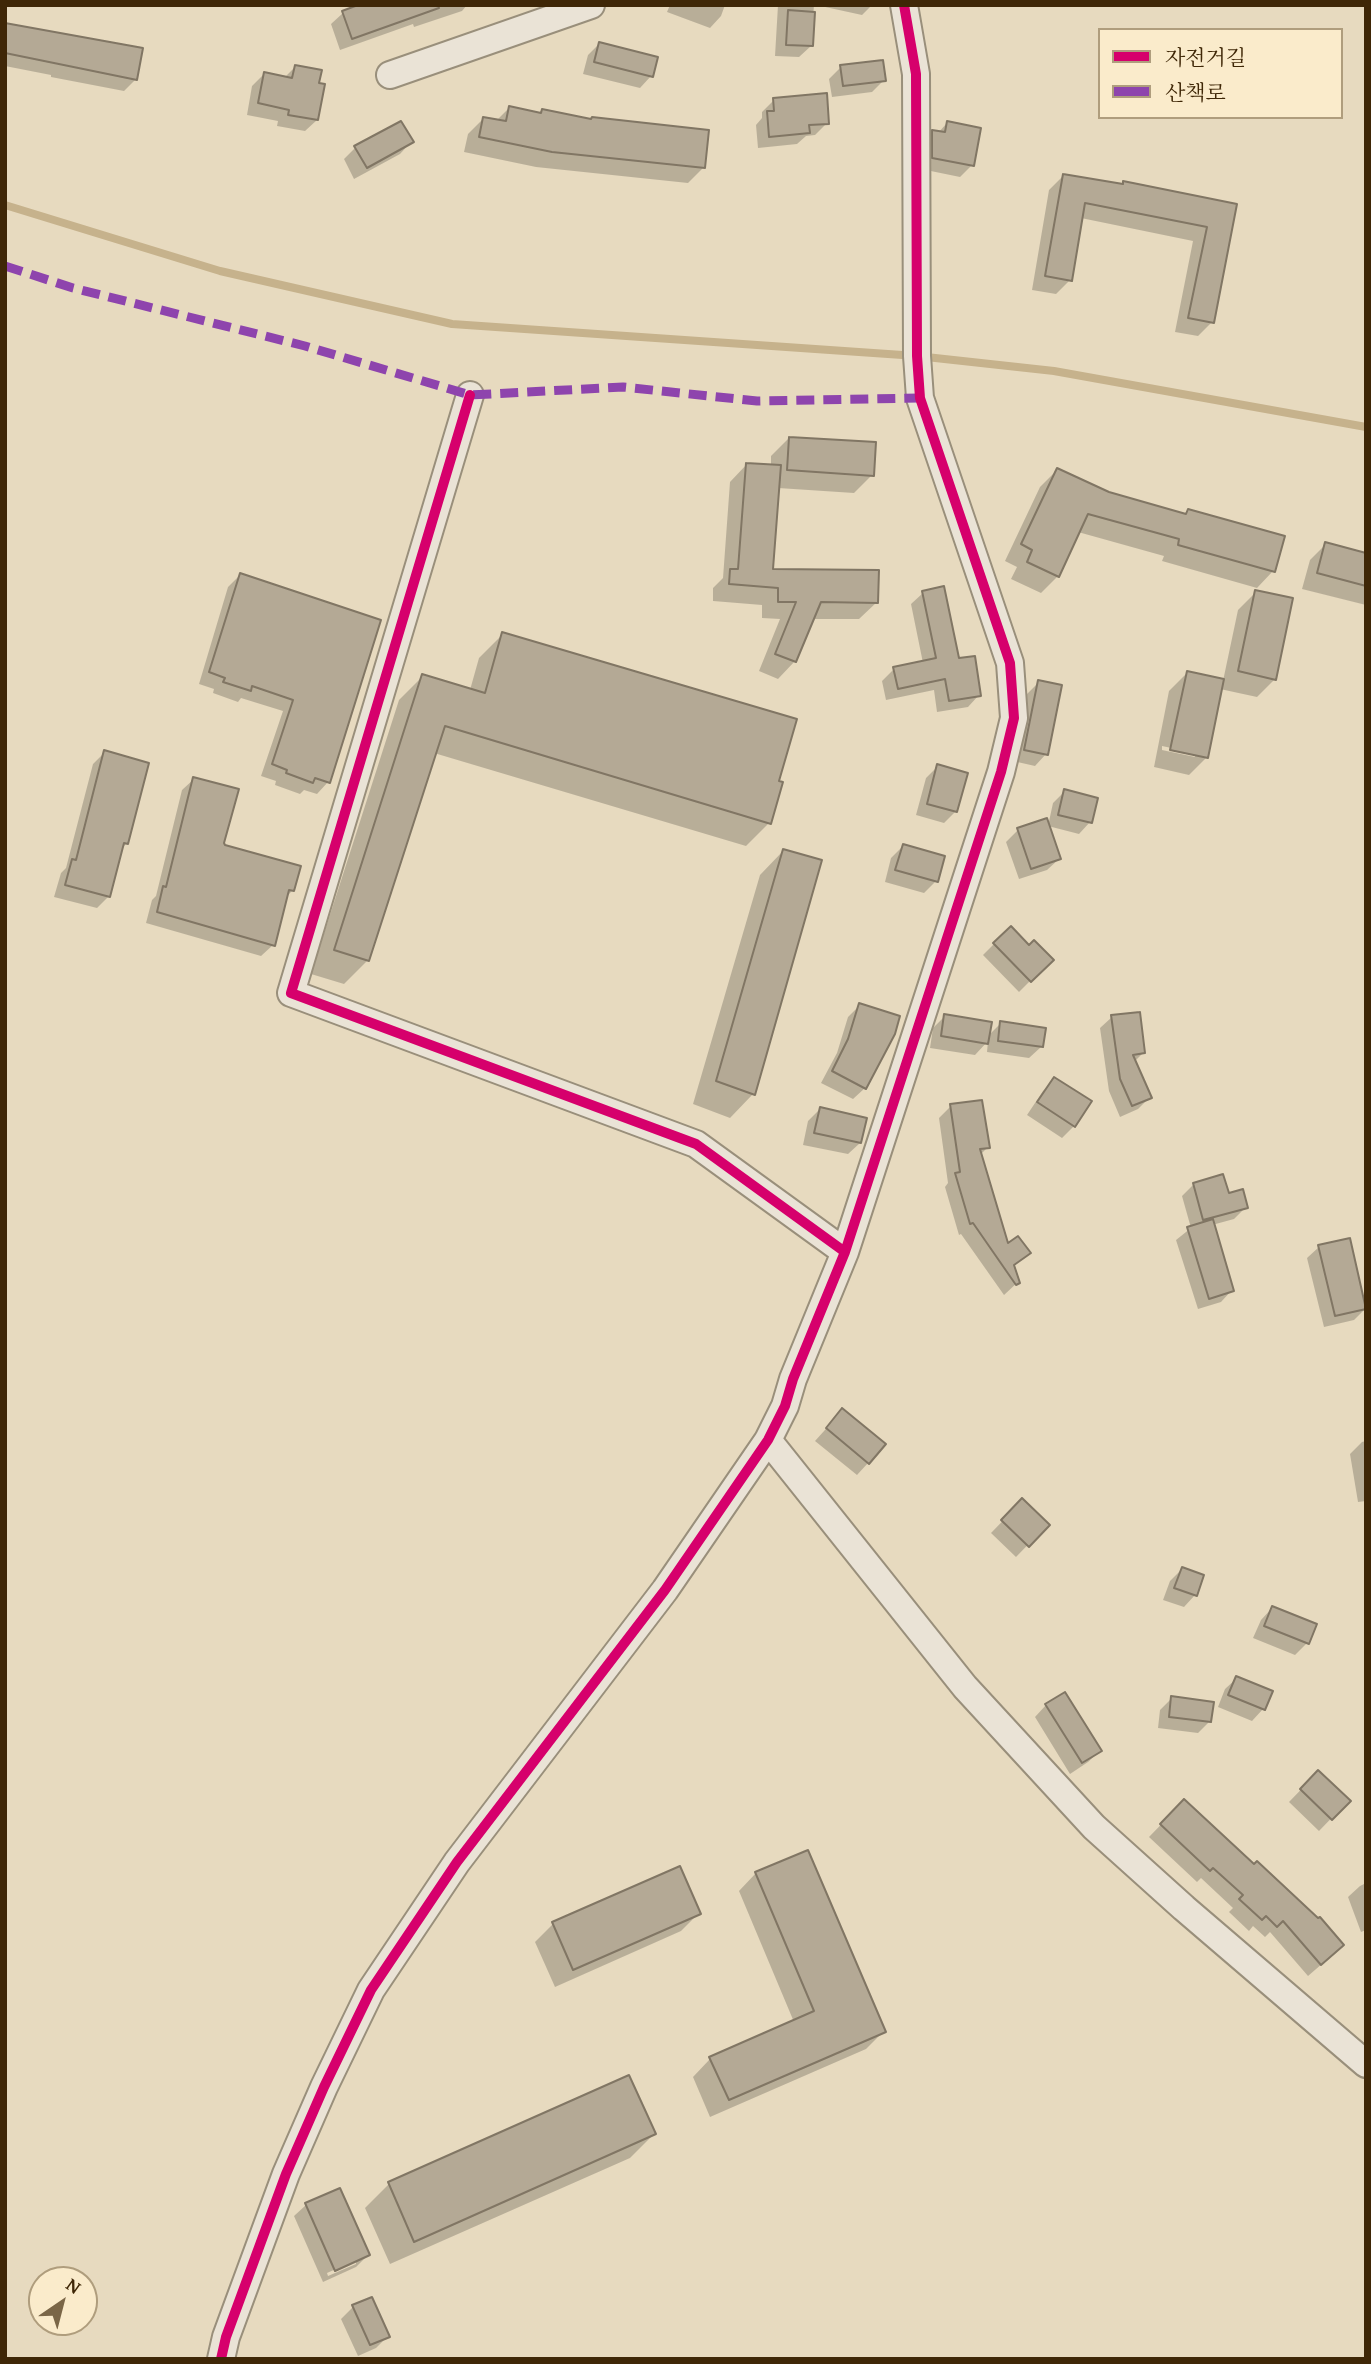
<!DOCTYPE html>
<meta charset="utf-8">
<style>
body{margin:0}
#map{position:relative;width:1371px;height:2364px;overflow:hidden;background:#e7dabf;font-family:"Gentium Book Plus","Noto Serif KR",serif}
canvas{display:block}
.frame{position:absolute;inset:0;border:7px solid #3f2707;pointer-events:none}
.legend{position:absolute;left:1098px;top:28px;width:245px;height:91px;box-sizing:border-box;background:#faebcb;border:2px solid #af9d7d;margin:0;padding:9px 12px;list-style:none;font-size:21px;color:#3f2707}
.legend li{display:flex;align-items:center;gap:14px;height:35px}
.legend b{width:35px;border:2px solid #af9d7d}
.north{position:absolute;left:28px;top:2266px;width:70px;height:70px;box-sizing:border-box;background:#faebcb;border:2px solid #af9d7d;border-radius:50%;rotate:35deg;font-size:19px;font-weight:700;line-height:28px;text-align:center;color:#3f2707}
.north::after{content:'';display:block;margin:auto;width:24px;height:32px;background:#7a6647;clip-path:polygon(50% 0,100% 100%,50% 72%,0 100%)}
</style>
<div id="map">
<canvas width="1371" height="2364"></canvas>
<div class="frame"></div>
<ul class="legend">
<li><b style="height:9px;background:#d6006c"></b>자전거길</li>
<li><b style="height:9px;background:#8e44ad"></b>산책로</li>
</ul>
<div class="north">N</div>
</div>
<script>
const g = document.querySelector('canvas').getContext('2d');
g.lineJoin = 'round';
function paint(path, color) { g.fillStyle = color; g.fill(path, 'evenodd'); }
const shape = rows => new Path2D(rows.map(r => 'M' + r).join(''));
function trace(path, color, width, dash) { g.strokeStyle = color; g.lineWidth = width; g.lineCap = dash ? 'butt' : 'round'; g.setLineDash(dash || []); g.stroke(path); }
const shadow = shape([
 [365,5,467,5,462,11,414,27,413,24,340,50,331,24,343,13],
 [670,5,725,5,721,16,710,28,667,12],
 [778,5,814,5,811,46,799,57,775,56],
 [816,5,872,5,862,15],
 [5,27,136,79,124,91,51,77,51,75,5,66],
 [600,43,651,76,640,88,583,74,588,55],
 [295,67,317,84,317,120,305,131,277,126,278,121,247,115,252,86,264,74,284,78],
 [841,67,884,80,872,92,832,97,829,79],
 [774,100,827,123,815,135,806,136,797,144,758,148,756,125,762,118,762,112],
 [509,108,539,114,542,111,704,167,688,183,536,167,464,152,468,134,484,118,496,121],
 [947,123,972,165,960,177,921,169,921,144,933,132,938,133],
 [411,142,400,154,354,179,344,159,355,148],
 [1064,175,1121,185,1124,183,1235,205,1212,322,1198,336,1175,332,1193,241,1081,218,1070,280,1056,294,1032,290,1049,190],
 [789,438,872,475,854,493,778,488,772,571,877,602,859,619,812,619,795,661,778,679,759,671,780,619,762,618,762,605,713,601,713,588,723,578,730,482,747,464,771,466,771,456],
 [1057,470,1109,494,1184,515,1188,511,1273,571,1257,588,1162,561,1164,556,1078,532,1058,576,1041,593,1011,579,1017,567,1005,561,1040,487],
 [1326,544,1366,554,1366,605,1302,589,1310,560],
 [240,575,328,782,317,794,304,790,300,794,275,785,276,781,261,776,283,711,241,698,238,702,213,693,214,689,199,684,228,587],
 [1256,592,1275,679,1257,697,1220,689,1207,757,1189,775,1154,767,1169,691,1187,673,1223,681,1238,610],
 [1162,746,1195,753,1195,757,1162,750],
 [923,593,958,660,979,695,968,707,937,712,934,690,886,700,882,681,894,669,923,663,911,604],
 [503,634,777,782,769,823,746,846,434,753,368,960,344,984,311,974,399,700,423,676,470,690,479,658],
 [1039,682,1046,754,1035,766,1013,761,1027,694],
 [105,752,127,843,121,849,109,896,97,908,54,897,61,873,66,868,93,764],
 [938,766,956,811,944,823,916,815,926,778],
 [194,779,222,843,293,890,285,898,273,945,261,956,146,923,152,900,156,896,182,790],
 [1065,791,1090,822,1079,834,1048,826,1059,859,1047,870,1019,879,1006,842,1018,830,1048,826,1053,803],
 [903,846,936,881,924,893,885,882,891,858],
 [783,851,753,1094,730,1118,693,1104,760,875],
 [1010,928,1029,947,1051,960,1019,992,983,955],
 [860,1005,865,1088,853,1099,821,1083,837,1053,848,1017],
 [945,1016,987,1037,1001,1023,1041,1047,1029,1058,987,1052,988,1041,975,1055,930,1048,933,1028],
 [1112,1017,1143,1053,1135,1061,1150,1097,1138,1109,1120,1117,1109,1091,1100,1028],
 [1055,1079,1074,1126,1062,1138,1027,1115,1043,1091],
 [951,1106,988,1147,980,1155,1007,1246,1028,1253,1013,1267,1018,1282,1004,1295,961,1234,959,1235,945,1187,948,1183,939,1118],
 [820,1109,860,1143,848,1154,803,1145,808,1121],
 [1194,1184,1227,1195,1246,1207,1234,1219,1212,1225,1232,1290,1221,1302,1198,1309,1176,1240,1191,1228,1182,1196],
 [1319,1247,1365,1309,1354,1320,1324,1327,1307,1258],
 [842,1411,868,1463,857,1475,815,1441],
 [1366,1441,1366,1501,1358,1502,1350,1454,1362,1442],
 [1022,1501,1047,1525,1016,1557,991,1533],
 [1182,1569,1202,1576,1195,1595,1184,1607,1163,1600,1170,1581],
 [1272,1608,1315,1625,1307,1643,1295,1655,1253,1638,1261,1620],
 [1237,1678,1263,1709,1252,1721,1218,1707,1225,1689],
 [1172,1698,1210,1721,1198,1733,1158,1728,1160,1710],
 [1046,1705,1100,1751,1088,1762,1070,1774,1035,1717],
 [1318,1772,1348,1801,1319,1831,1289,1802],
 [1184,1801,1330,1957,1308,1976,1270,1932,1265,1937,1253,1926,1249,1931,1229,1912,1233,1908,1201,1878,1197,1882,1149,1837],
 [679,1868,699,1913,681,1931,555,1987,535,1942,553,1924],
 [756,1873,884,2031,866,2049,710,2117,693,2077,710,2059,794,2022,739,1891],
 [1366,1883,1366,1930,1361,1932,1348,1897,1360,1886],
 [629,2077,654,2134,630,2158,390,2264,365,2208,389,2184],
 [306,2205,368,2255,356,2267,323,2282,294,2216],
 [356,2260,356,2264,328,2276,327,2273],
 [353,2307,388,2336,376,2348,358,2356,341,2319]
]);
const stream = shape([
 [5,205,220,271,452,324,917,356,1054,371,1366,427]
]);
const building = shape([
 [358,5,438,5,439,8,352,39,342,11,358,5],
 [788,10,815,12,813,46,786,45,788,10],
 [5,23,143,48,137,80,5,53,5,23],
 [599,42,658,57,653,77,594,62,599,42],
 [883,60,886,81,843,86,840,65,883,60],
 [295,65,322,70,319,83,325,84,318,120,288,115,289,110,258,103,264,72,292,78,295,65],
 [827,93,829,124,809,125,810,133,769,137,767,111,774,111,773,98,827,93],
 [509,106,541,113,542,109,591,119,592,117,709,130,705,168,552,152,479,137,483,117,506,121,509,106],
 [401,121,414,142,367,168,354,146,401,121],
 [947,121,981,128,974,166,932,158,932,130,945,132,947,121],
 [1063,174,1123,184,1123,181,1237,204,1214,323,1188,318,1207,227,1085,203,1072,281,1045,276,1063,174],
 [789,437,876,442,874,476,787,470,789,437],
 [746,463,781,465,773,569,879,570,878,603,821,602,796,662,775,654,796,602,778,602,778,588,729,584,730,569,738,569,746,463],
 [1057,468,1109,492,1186,514,1188,509,1285,536,1275,572,1178,545,1179,539,1088,514,1059,577,1027,562,1032,550,1021,544,1057,468],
 [1325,542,1366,553,1366,586,1317,573,1325,542],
 [240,573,381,620,330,783,315,778,313,783,286,773,287,770,272,764,293,700,252,686,251,691,223,682,225,678,209,672,240,573],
 [944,586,959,658,975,656,981,696,949,701,945,679,898,689,893,667,936,658,922,591,944,586],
 [1255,590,1293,598,1276,680,1238,671,1255,590],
 [502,632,797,719,779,781,783,782,771,824,445,726,369,961,334,950,422,674,485,693,502,632],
 [1187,671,1224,679,1208,758,1170,750,1187,671],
 [1038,680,1062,685,1048,755,1024,750,1038,680],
 [104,750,149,763,128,844,124,843,110,897,65,885,72,859,76,860,104,750],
 [937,764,968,773,957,812,927,804,937,764],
 [193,777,239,789,224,843,225,845,301,866,294,891,289,890,275,946,157,912,163,886,166,887,193,777],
 [1064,789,1098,798,1092,823,1058,815,1064,789],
 [1047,818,1061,859,1031,869,1017,828,1047,818],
 [903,844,945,856,938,882,895,870,903,844],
 [783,849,822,860,755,1095,716,1081,783,849],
 [1011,926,1029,945,1034,940,1054,960,1031,982,993,943,1011,926],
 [859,1003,900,1016,895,1034,866,1089,832,1071,848,1039,859,1003],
 [1140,1012,1145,1053,1133,1055,1152,1098,1132,1106,1120,1079,1111,1015,1140,1012],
 [944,1014,992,1022,988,1044,941,1036,944,1014],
 [1000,1021,1046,1028,1043,1047,998,1041,1000,1021],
 [1054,1077,1092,1101,1075,1127,1037,1102,1054,1077],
 [982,1100,990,1148,980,1149,1008,1243,1018,1236,1031,1253,1014,1265,1020,1283,1016,1285,973,1223,970,1224,955,1173,960,1172,950,1104,982,1100],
 [820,1107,867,1118,861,1143,814,1133,820,1107],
 [1223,1174,1229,1193,1243,1189,1248,1208,1203,1220,1193,1183,1223,1174],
 [1213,1219,1234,1291,1209,1299,1187,1227,1213,1219],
 [1350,1238,1366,1309,1335,1316,1318,1245,1350,1238],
 [842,1408,886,1444,869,1464,826,1428,842,1408],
 [1022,1498,1050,1525,1029,1547,1001,1520,1022,1498],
 [1182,1567,1204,1575,1197,1596,1174,1588,1182,1567],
 [1272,1606,1317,1624,1309,1644,1264,1626,1272,1606],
 [1236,1676,1273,1691,1265,1710,1228,1695,1236,1676],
 [1065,1692,1102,1751,1082,1763,1045,1704,1065,1692],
 [1171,1696,1214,1702,1211,1722,1169,1717,1171,1696],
 [1318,1770,1351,1801,1332,1820,1300,1789,1318,1770],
 [1184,1799,1254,1864,1257,1861,1318,1918,1320,1917,1344,1945,1321,1965,1283,1921,1277,1927,1266,1916,1262,1920,1239,1899,1243,1895,1213,1868,1210,1871,1160,1824,1184,1799],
 [808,1850,886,2032,729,2100,709,2057,814,2011,755,1872,808,1850],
 [680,1866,701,1914,573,1970,552,1922,680,1866],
 [629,2075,656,2134,414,2242,388,2182,629,2075],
 [340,2188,370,2255,335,2271,305,2203,340,2188],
 [372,2297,390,2337,370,2345,352,2305,372,2297]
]);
const street = shape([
 [390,75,591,5],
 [470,395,291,993,696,1144,845,1252],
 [768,1440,965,1687,1094,1827,1184,1908,1366,2064],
 [221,2359,226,2337,286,2174,324,2087,371,1990,457,1862,665,1590,768,1440,785,1406,793,1379,845,1252,1001,772,1014,718,1010,663,920,398,917,356,916,74,904,5]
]);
const quiet = shape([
 [5,266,73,288,305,346,470,395,623,387,757,401,920,398]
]);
const cycleway = shape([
 [470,395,291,993,696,1144,845,1252],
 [221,2359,226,2337,286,2174,324,2087,371,1990,457,1862,665,1590,768,1440,785,1406,793,1379,845,1252,1001,772,1014,718,1010,663,920,398,917,356,916,74,904,5]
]);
paint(shadow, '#0003');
trace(stream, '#c6b28c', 8);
paint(building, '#b4a995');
trace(building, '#817664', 2);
trace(street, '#998f7b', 30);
trace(street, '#eae3d6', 26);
trace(quiet, '#8e44ad', 9, [18, 9]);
trace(cycleway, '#d6006c', 10);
</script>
